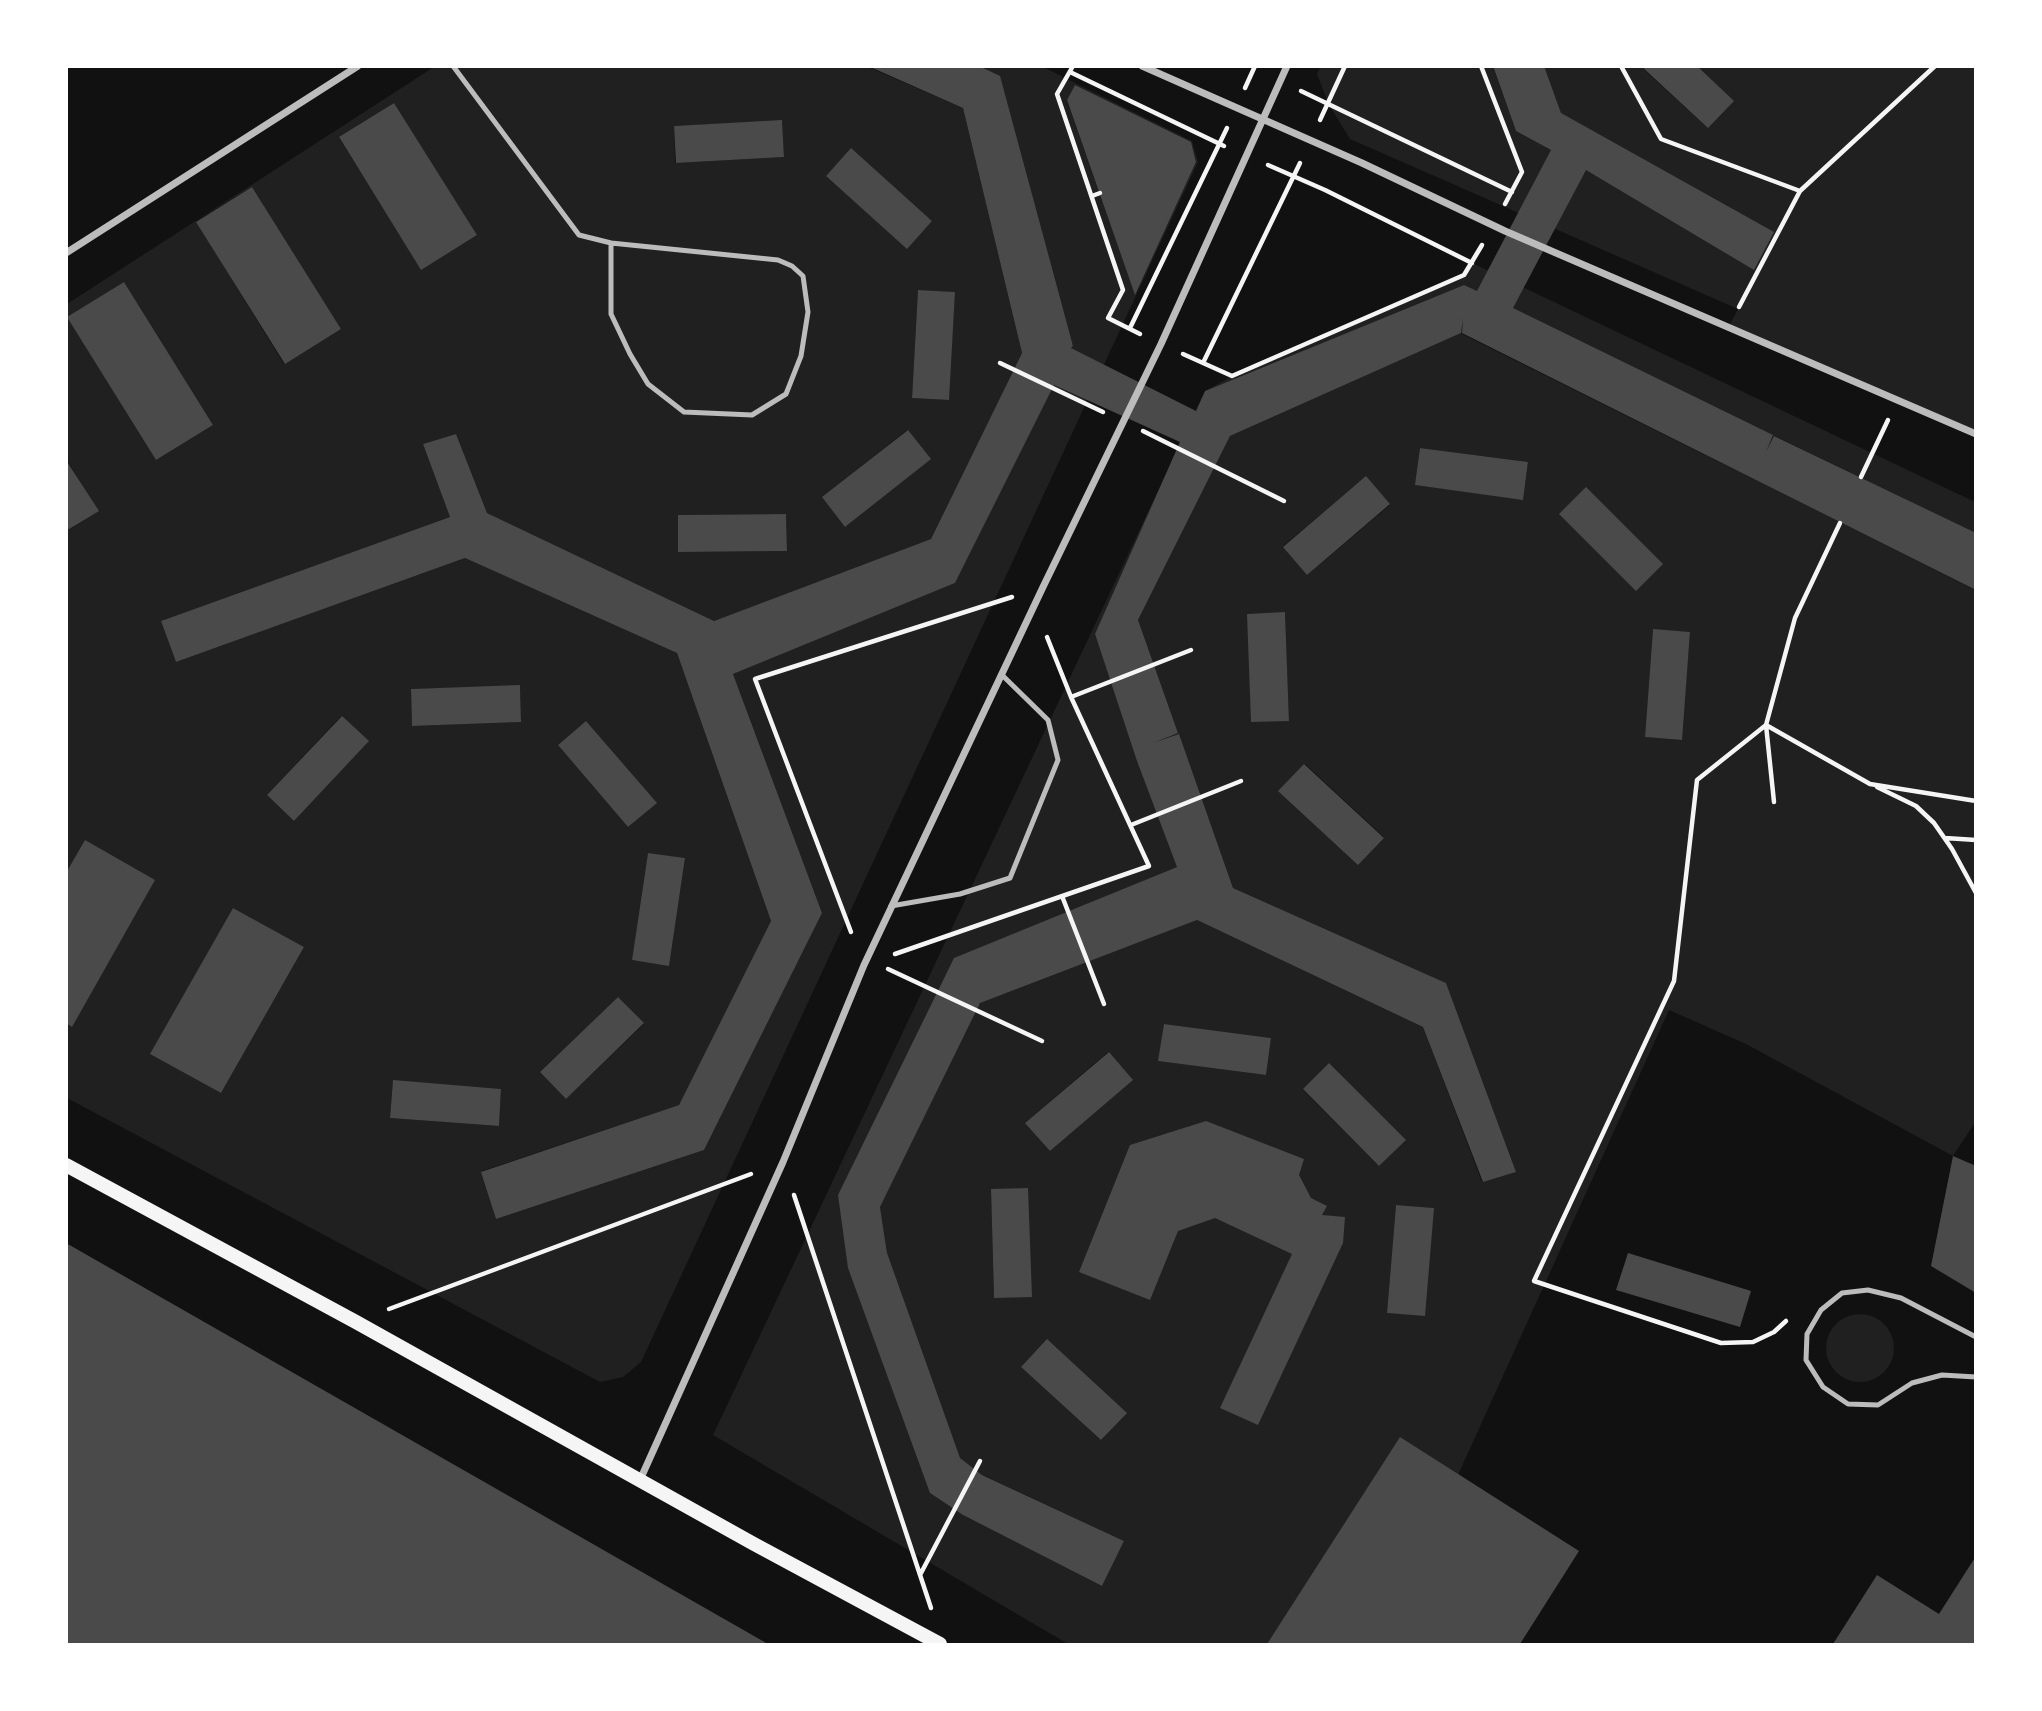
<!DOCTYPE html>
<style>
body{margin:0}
#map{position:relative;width:2042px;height:1711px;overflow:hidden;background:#111;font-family:"Fira Sans Condensed",sans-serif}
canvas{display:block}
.frame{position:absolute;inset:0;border:68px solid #fff;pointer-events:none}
</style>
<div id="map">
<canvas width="2042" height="1711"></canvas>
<div class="frame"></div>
</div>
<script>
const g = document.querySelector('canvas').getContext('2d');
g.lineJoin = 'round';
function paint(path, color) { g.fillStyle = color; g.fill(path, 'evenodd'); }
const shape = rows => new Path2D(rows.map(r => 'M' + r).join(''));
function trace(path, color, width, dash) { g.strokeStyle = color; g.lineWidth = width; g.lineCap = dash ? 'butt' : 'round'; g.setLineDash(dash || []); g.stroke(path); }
const green = shape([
 [1321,66,1493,67,1516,131,1551,150,1561,113,1544,67,1641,67,1708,128,1697,67,1975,67,1975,434,1728,328,1738,309,1350,139,1329,105,1317,74],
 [434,67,868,67,963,108,1022,353,931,539,714,621,487,513,456,434,423,444,450,517,161,621,176,662,465,558,677,653,771,921,679,1105,482,1171,496,1219,704,1150,822,913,733,674,955,583,1073,346,979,67,1043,67,1192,141,1198,162,641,1362,623,1377,600,1382,67,1098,67,1023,72,1026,67,873,67,531,98,511,67,460,67,304],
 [1075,85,1191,143,1196,162,1135,294,1067,101],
 [394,103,477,235,421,269,339,138],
 [782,121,784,157,675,163,674,126],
 [851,149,932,221,907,248,826,176],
 [252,187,341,329,284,364,196,221],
 [124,282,213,425,156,460,68,317],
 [918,290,955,292,948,400,912,398],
 [907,430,930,459,845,527,823,497],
 [786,514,787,551,678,552,678,515],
 [520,686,521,722,412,726,411,689],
 [341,716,368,742,294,821,267,795],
 [586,721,656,803,628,827,558,745],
 [648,853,685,858,669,965,632,960],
 [233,908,304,947,221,1093,151,1054],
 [618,997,644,1024,566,1099,540,1072],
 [393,1081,501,1089,499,1126,390,1118],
 [1472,263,1975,502,1975,533,1775,436,1754,479,1975,590,1976,1121,1953,1156,1746,1044,1669,1010,1458,1475,1400,1438,1267,1644,1068,1644,713,1435,1205,391,1232,376,1464,275],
 [1464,285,1461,333,1230,436,1138,620,1178,733,1134,749,1095,634,1205,391],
 [1465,286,1754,427,1735,470,1462,334],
 [1755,426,1762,430,1744,474,1736,470],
 [1762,430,1773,436,1753,479,1745,475],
 [1420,448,1528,462,1523,499,1416,485],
 [1366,477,1390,505,1307,575,1283,546],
 [1285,613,1289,720,1247,614],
 [1653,630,1690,632,1681,740,1645,737],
 [1188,760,1233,888,1446,983,1516,1172,1482,1182,1423,1027,1197,920,1003,994,984,947,1177,867],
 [1305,764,1384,837,1384,838,1279,790],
 [973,1016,880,1207,887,1253,838,1195],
 [1164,1024,1271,1038,1266,1075,1159,1061],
 [1108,1052,1132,1080,1050,1151,1026,1122],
 [1329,1063,1405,1140,1379,1166,1303,1090],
 [1027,1188,994,1298,991,1190],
 [1396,1205,1433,1208,1424,1315,1387,1313],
 [1047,1340,1126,1413,1101,1440,1021,1367],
 [959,1458,982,1475,962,1514,930,1493],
 [983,1475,1124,1541,1102,1586,963,1515],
 '1826 1348a34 34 0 1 1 68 0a34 34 0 1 1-68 0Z'
]);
const building = shape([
 [868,66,979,66,1000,76,1073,346,1071,348,1196,411,1205,391,1464,285,1477,291,1551,150,1516,131,1493,66,1544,66,1561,113,1774,232,1754,270,1586,170,1513,308,1773,435,1766,452,1774,436,1976,533,1976,590,1462,333,1463,318,1461,333,1230,436,1138,620,1178,733,1153,743,1179,734,1233,888,1446,983,1516,1172,1483,1182,1423,1027,1197,920,980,1003,880,1207,887,1253,960,1458,982,1475,1124,1541,1102,1586,963,1515,930,1493,848,1268,838,1195,954,958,1177,867,1137,761,1095,634,1180,442,1054,385,955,583,733,674,822,913,704,1150,496,1219,481,1172,679,1105,771,921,677,653,465,558,176,662,161,621,450,517,423,444,456,434,487,513,714,621,931,539,1022,353,963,108],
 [1641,66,1697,66,1734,101,1708,128],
 [1075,85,1191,142,1196,162,1135,295,1067,100],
 [394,103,477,235,421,270,339,137],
 [782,120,784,157,676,163,674,126],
 [851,148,932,221,907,249,826,176],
 [252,187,341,329,285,364,196,222],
 [124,282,213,425,156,460,67,317],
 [918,290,955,292,949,400,912,398],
 [908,430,931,459,845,527,822,497],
 [1420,448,1528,462,1523,500,1415,485],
 [66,460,99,511,66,531],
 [1366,476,1390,504,1307,575,1283,547],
 [1586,487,1663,564,1636,591,1559,514],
 [786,514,787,551,678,552,678,515],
 [1285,612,1289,721,1251,722,1247,614],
 [1653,629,1690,632,1682,740,1645,737],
 [520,685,521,722,412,726,411,689],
 [342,716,369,741,294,821,267,795],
 [586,721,657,803,628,827,558,745],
 [1304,764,1384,838,1358,865,1278,791],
 [85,840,155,880,72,1027,66,1023,66,873],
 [648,853,685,858,669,966,632,960],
 [233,908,304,947,221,1093,150,1054],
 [618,997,644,1023,566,1099,540,1072],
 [1164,1024,1271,1038,1266,1075,1158,1061],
 [1109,1052,1133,1080,1050,1151,1025,1123],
 [1329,1063,1406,1140,1379,1166,1303,1089],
 [393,1080,501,1089,499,1126,390,1118],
 [1206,1121,1304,1159,1299,1175,1311,1198,1327,1206,1322,1215,1345,1217,1343,1243,1258,1425,1220,1408,1292,1254,1215,1218,1178,1231,1150,1300,1079,1272,1130,1145],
 [1953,1156,1976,1166,1976,1293,1931,1266],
 [1028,1188,1032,1297,994,1298,991,1189],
 [1396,1205,1434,1208,1425,1316,1387,1313],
 [66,1243,768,1644,66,1644],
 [1628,1253,1751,1291,1740,1327,1616,1290],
 [1047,1339,1127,1413,1101,1440,1021,1367],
 [1400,1437,1579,1551,1520,1644,1267,1644],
 [1976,1556,1976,1644,1833,1644,1877,1575,1939,1614]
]);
const path = shape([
 [1073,66,1057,94,1123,290,1108,318,1140,334],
 [1481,66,1522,172,1505,204],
 [1621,66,1661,139,1800,191],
 [1070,72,1224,146],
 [1245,88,1255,66],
 [1301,91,1512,192],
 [1320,120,1345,66],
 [1268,165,1325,190,1472,263],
 [1092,196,1100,193],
 [1739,307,1800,191,1935,66],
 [1130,328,1227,128],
 [1183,354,1232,376,1464,275,1482,245],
 [1000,363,1103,412],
 [1203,363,1300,163],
 [1143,431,1284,501],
 [1861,477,1888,420],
 [1071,697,1191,650],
 [1877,787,1916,806,1934,823,1952,849,1976,893],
 [1774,802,1766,725,1795,618,1840,523],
 [1131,825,1241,781],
 [1945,838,1976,840],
 [1062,896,1104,1004],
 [851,932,755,679,1012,597],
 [895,954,1149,866,1071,697,1047,637],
 [888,969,1042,1041],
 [794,1195,931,1608],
 [389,1309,751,1174],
 [1786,1321,1774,1332,1753,1342,1721,1343,1534,1281,1674,981,1697,780,1766,725,1870,784,1976,801],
 [920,1575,980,1461]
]);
const service = shape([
 [453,66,579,235,611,243],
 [611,243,778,260,792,266,803,276,808,312,801,356,786,394,752,415,684,412,648,384,630,354,611,314,611,243],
 [891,906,960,894,1010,878,1058,760,1048,720,1001,674],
 [1976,1337,1901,1298,1868,1290,1842,1293,1821,1310,1807,1334,1806,1360,1823,1387,1848,1404,1878,1405,1912,1383,1942,1375,1976,1377]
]);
const minor = shape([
 [1142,66,1362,163,1505,231,1976,434],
 [66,253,358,66],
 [640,1480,783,1162,864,965,1043,587,1161,344,1287,66]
]);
const secondary = shape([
 [66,1165,356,1322,754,1544,940,1644]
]);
paint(green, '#202020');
paint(building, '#4a4a4a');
trace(path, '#f5f5f5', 4.5);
trace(service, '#bcbcbc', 5);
trace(minor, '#bcbcbc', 7);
trace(secondary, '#f5f5f5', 14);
</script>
